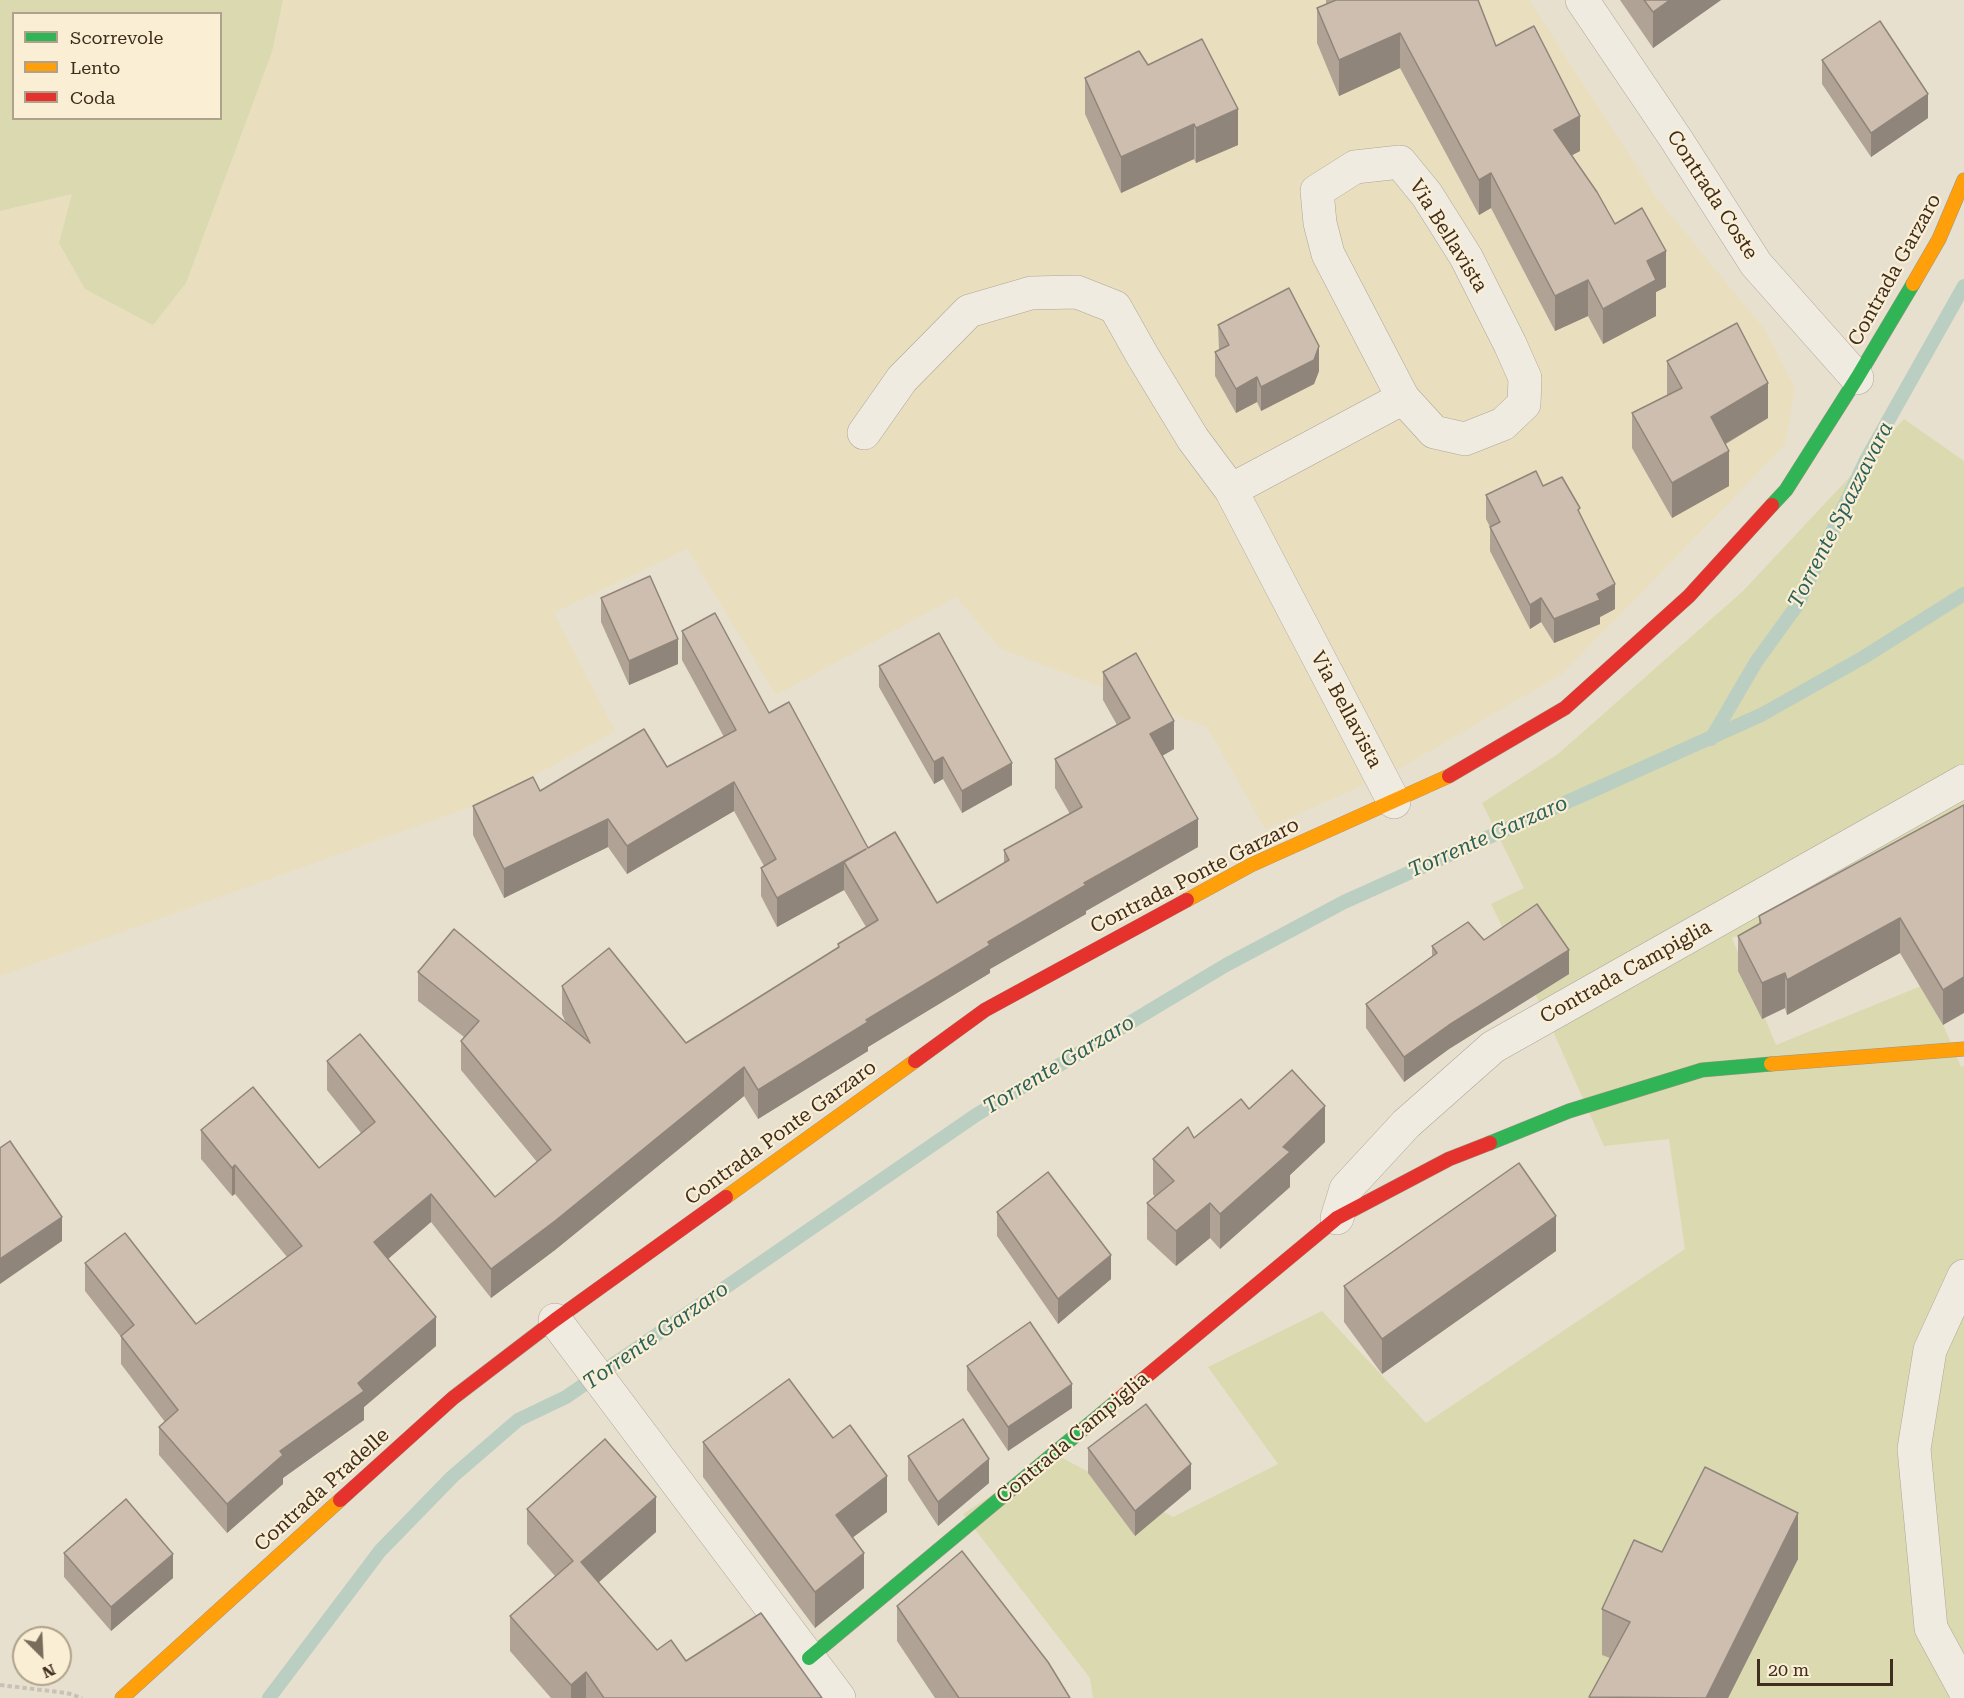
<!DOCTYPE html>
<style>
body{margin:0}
#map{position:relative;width:1964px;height:1698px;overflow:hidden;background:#e8e0ce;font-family:"Roboto Serif",serif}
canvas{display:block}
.legend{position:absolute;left:12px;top:12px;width:210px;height:108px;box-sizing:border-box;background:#faeed5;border:2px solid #afa18b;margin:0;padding:8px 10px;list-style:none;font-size:18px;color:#3f2d1d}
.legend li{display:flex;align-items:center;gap:12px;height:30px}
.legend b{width:30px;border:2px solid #afa18b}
.north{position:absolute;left:12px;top:1626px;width:60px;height:60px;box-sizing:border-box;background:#faeed5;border:2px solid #afa18b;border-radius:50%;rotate:156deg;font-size:16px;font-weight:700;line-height:24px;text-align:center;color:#3f2d1d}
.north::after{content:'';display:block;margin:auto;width:21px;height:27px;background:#7a6c5b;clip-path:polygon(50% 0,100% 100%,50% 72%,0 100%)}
.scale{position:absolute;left:1757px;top:1659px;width:136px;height:27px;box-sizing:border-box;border:3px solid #3f2d1d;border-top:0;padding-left:8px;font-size:18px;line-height:21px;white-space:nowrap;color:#3f2d1d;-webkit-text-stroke:4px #faeed5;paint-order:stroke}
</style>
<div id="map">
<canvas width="1964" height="1698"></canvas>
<ul class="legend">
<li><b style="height:8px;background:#30b455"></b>Scorrevole</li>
<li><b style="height:8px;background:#ff9f0a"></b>Lento</li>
<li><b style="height:8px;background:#e5322d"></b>Coda</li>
</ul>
<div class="north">N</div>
<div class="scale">20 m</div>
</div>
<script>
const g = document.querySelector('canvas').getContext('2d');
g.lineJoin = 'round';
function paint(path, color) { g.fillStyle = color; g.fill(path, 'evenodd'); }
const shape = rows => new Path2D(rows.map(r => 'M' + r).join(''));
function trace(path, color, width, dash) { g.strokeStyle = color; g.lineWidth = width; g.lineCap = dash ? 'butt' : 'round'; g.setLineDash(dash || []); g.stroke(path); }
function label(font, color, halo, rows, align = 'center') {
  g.font = font + ' "Roboto Serif",serif'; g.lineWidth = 4.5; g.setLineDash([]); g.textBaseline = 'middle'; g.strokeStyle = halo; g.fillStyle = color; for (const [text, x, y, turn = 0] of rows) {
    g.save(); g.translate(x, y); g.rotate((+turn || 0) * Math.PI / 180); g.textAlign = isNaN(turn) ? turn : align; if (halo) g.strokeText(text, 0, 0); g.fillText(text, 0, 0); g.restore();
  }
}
const farmland = shape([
 [283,0,1529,0,1657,198,1765,330,1795,388,1785,445,1563,673,1401,768,1265,829,1207,727,1001,649,956,597,776,695,687,549,554,613,615,731,492,799,0,976,0,211,72,194,59,243,85,289,154,324,186,283,272,52]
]);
const green = shape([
 [0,0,283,0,272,52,186,283,153,325,85,289,59,243,72,194,0,211],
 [14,14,220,14,220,118,14,118],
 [1904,419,1964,461,1964,818,1732,938,1776,1045,1926,984,1961,1067,1964,1066,1964,1698,1093,1698,1090,1678,963,1514,1055,1454,1173,1517,1278,1464,1208,1367,1322,1311,1426,1423,1685,1249,1669,1139,1604,1146,1548,1020,1491,904,1524,888,1482,803,1558,754,1743,591]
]);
const stream = shape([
 [1711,739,1756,662,1798,604,1866,460,1964,286],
 [269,1698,380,1551,452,1477,518,1420,566,1397,976,1115,1226,965,1344,902,1761,715,1864,657,1964,594]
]);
const path = shape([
 [0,1685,67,1693,82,1698]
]);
const street = shape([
 [1582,0,1676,139,1756,264,1857,378],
 [864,433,902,379,969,311,1031,293,1077,292,1115,307,1142,355,1193,439,1231,490,1394,802],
 [1231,490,1403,398,1434,432,1465,439,1503,424,1524,404,1525,378,1510,344,1466,257,1427,195,1400,162,1355,167,1317,191,1320,223,1328,254,1403,398],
 [1337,1218,1346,1189,1406,1124,1493,1047,1964,781],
 [1964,1276,1930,1350,1914,1449,1931,1628,1964,1689],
 [555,1320,839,1698]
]);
const fast = shape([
 [1772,505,1786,490,1857,378,1913,284],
 [1490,1143,1569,1111,1702,1070,1771,1064],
 [809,1658,1118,1400]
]);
const slow = shape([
 [1913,284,1939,239,1964,180],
 [1187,900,1251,865,1449,776],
 [1771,1064,1964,1049],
 [726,1197,915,1061],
 [122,1698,340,1500]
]);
const jam = shape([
 [1449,776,1565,708,1689,596,1772,505],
 [915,1061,985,1010,1187,900],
 [1118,1400,1337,1218,1449,1159,1490,1143],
 [340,1500,453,1398,555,1320,726,1197]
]);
const wall = shape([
 [1326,0,1478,0,1496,46,1580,151,1572,155,1615,224,1666,287,1656,292,1656,316,1603,344,1588,316,1555,331,1491,208,1479,215,1400,68,1339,96,1317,43,1317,8,1326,4],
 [1620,0,1721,0,1653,48],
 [1822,60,1928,118,1871,157,1822,84],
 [1148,65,1238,145,1196,163,1194,159,1121,193,1085,114,1085,78],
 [1218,325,1319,371,1314,384,1261,411,1257,402,1236,413,1215,376,1215,352,1219,350],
 [1667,361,1768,418,1726,444,1729,486,1672,518,1632,448,1632,413,1667,396],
 [1543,486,1580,514,1615,609,1600,617,1600,624,1554,643,1541,622,1530,629,1490,551,1490,527,1486,519,1486,495],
 [601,598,678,664,629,685,601,622],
 [682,631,769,713,868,848,937,903,1004,863,1004,850,1070,814,1055,788,1055,759,1117,725,1103,700,1103,672,1174,749,1162,756,1198,847,1086,911,1086,914,990,969,990,973,868,1047,868,1051,758,1119,744,1096,555,1250,491,1298,431,1222,388,1259,436,1346,364,1407,364,1420,283,1478,283,1484,227,1533,159,1455,159,1427,165,1422,121,1364,121,1337,85,1291,85,1263,196,1324,287,1257,235,1194,232,1196,201,1159,201,1130,319,1168,361,1133,327,1090,327,1061,495,1197,537,1162,461,1070,461,1041,464,1037,418,1001,418,972,566,1023,562,1014,562,986,686,1043,838,948,838,944,866,927,844,890,777,927,761,896,761,868,764,866,734,811,627,874,608,847,504,898,473,835,473,806,540,791,667,767,724,737,682,660],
 [879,666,1012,785,962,813,943,779,934,784,879,687],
 [1964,805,1943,1025,1900,953,1787,1015,1785,1008,1762,1019,1738,971,1738,936,1759,925,1759,916],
 [1484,940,1569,974,1449,1049,1404,1082,1366,1028,1366,1004,1432,956,1432,946],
 [1249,1109,1325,1142,1290,1175,1290,1187,1220,1249,1210,1238,1176,1266,1147,1239,1147,1203,1155,1197,1153,1194,1153,1159],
 [997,1212,1111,1279,1058,1324,997,1236],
 [1556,1251,1382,1374,1344,1322,1344,1286],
 [967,1366,1072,1408,1008,1451,967,1390],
 [703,1442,887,1512,853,1537,864,1588,815,1628,703,1477],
 [1088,1448,1191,1489,1135,1536,1088,1473],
 [908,1456,989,1483,938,1526,908,1480],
 [527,1509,656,1532,598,1582,657,1650,686,1661,822,1698,551,1698,510,1651,510,1616,555,1576,527,1544],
 [1662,1552,1798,1559,1728,1698,1589,1698,1610,1658,1602,1655,1602,1609],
 [64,1553,173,1578,111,1631,64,1577],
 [897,1606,1070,1698,935,1698,897,1641]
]);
const shadedWall = shape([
 [1670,0,1721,0,1653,48,1653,12],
 [1400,33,1400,68,1339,96,1339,60],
 [1928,94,1928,118,1871,157,1871,133],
 [1238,109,1238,145,1196,163,1196,128],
 [1580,116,1580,151,1554,165,1554,130],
 [1194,124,1194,159,1121,193,1121,157],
 [1491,173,1491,208,1479,215,1479,180],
 [1666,251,1666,287,1656,292,1656,316,1603,344,1603,309,1647,261],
 [1588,280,1588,316,1555,331,1555,296],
 [1319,346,1319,371,1314,384,1261,411,1261,387],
 [1257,377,1257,402,1236,413,1236,389],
 [1768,383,1768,418,1711,452,1711,417],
 [1729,451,1729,486,1672,518,1672,483],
 [1615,584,1615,609,1600,617,1600,624,1554,643,1554,619],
 [1541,598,1541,622,1530,629,1530,605],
 [678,639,678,664,629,685,629,661],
 [1174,721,1174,749,1150,763,1150,734],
 [943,757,943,779,934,784,934,762],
 [1012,763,1012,785,962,813,962,791],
 [734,782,734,811,627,874,627,846],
 [608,819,608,847,504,898,504,869],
 [1198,819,1198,847,1086,911,1086,914,990,969,990,973,868,1047,868,1051,758,1119,758,1090,988,942,1084,883],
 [866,849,844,862,844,890,777,927,777,898],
 [1900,918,1900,953,1787,1015,1787,980],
 [1569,950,1569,974,1449,1049,1404,1082,1404,1057,1449,1025],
 [1785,973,1785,1008,1762,1019,1762,983],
 [1964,977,1964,1013,1943,1025,1943,990],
 [744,1067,744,1096,555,1250,491,1298,491,1269],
 [1325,1106,1325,1142,1290,1175,1290,1187,1220,1249,1220,1214,1283,1147],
 [235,1165,235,1194,232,1196,232,1168],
 [431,1194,431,1222,374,1271,374,1242],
 [1210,1203,1210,1238,1176,1266,1176,1231],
 [1556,1216,1556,1251,1382,1374,1382,1339],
 [62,1217,62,1241,0,1284,0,1259],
 [1111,1255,1111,1279,1058,1324,1058,1299],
 [436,1317,436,1346,364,1407,364,1420,283,1478,283,1484,227,1533,227,1504,280,1451,358,1383],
 [1072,1384,1072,1408,1008,1451,1008,1427],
 [989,1459,989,1483,938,1526,938,1502],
 [1191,1464,1191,1489,1135,1536,1135,1511],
 [887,1476,887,1512,836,1550,836,1515],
 [656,1497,656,1532,581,1598,581,1562],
 [1798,1513,1798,1559,1728,1698,1706,1698],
 [864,1553,864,1588,815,1628,815,1592],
 [173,1554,173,1578,111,1631,111,1607],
 [586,1672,586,1698,571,1698,571,1685]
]);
const building = shape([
 [1336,0,1478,0,1496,46,1534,26,1580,116,1554,130,1597,192,1615,224,1642,208,1666,251,1647,261,1656,280,1603,309,1588,280,1555,296,1491,173,1479,180,1400,33,1339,60,1317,8,1336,0],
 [1644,0,1670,0,1653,12,1644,0],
 [1880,21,1928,94,1871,133,1822,60,1880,21],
 [1202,39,1238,109,1196,128,1194,124,1121,157,1085,78,1139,51,1148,65,1202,39],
 [1289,288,1319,346,1314,360,1261,387,1257,377,1236,389,1215,352,1229,345,1218,325,1289,288],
 [1737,323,1768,383,1711,417,1729,451,1672,483,1632,413,1682,388,1667,361,1737,323],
 [1536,471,1543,486,1562,477,1580,508,1578,510,1615,584,1597,594,1600,600,1554,619,1541,598,1530,605,1490,527,1500,522,1486,495,1536,471],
 [650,576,678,639,629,661,601,598,650,576],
 [715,613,769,713,789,702,868,848,895,832,937,903,1009,860,1004,850,1082,807,1055,759,1130,718,1103,672,1136,653,1174,721,1150,734,1198,819,1084,883,1086,885,988,942,990,945,866,1020,868,1022,758,1090,744,1067,555,1221,491,1269,431,1194,374,1242,436,1317,358,1383,364,1391,280,1451,283,1455,227,1504,159,1427,178,1410,121,1336,134,1325,85,1263,125,1233,196,1324,302,1246,235,1165,232,1168,201,1130,253,1087,319,1168,375,1122,327,1061,360,1034,495,1197,551,1150,461,1041,479,1021,418,972,454,929,590,1043,562,986,609,948,686,1043,839,947,838,944,878,920,844,862,866,849,777,898,761,868,776,859,734,782,627,846,608,819,504,869,473,806,533,777,540,791,644,729,667,767,736,730,682,631,715,613],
 [939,633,1012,763,962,791,943,757,934,762,879,666,939,633],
 [1964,805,1964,977,1943,990,1900,918,1787,980,1785,973,1762,983,1738,936,1761,923,1759,916,1964,805],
 [1537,904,1569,950,1449,1025,1404,1057,1366,1004,1437,953,1432,946,1468,922,1484,940,1537,904],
 [1292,1070,1325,1106,1283,1147,1290,1152,1220,1214,1210,1203,1176,1231,1147,1203,1174,1181,1153,1159,1188,1127,1194,1138,1241,1099,1249,1109,1292,1070],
 [10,1141,62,1217,0,1259,0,1148,10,1141],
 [1519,1163,1556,1216,1382,1339,1344,1286,1519,1163],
 [1048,1172,1111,1255,1058,1299,997,1212,1048,1172],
 [1030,1322,1072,1384,1008,1427,967,1366,1030,1322],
 [789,1379,833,1438,850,1425,887,1476,836,1515,864,1553,815,1592,703,1442,789,1379],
 [1146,1404,1191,1464,1135,1511,1088,1448,1146,1404],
 [963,1419,989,1459,938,1502,908,1456,963,1419],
 [605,1439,656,1497,581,1562,657,1650,671,1640,686,1661,761,1613,822,1698,604,1698,586,1672,571,1685,510,1616,573,1561,527,1509,605,1439],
 [1705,1467,1798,1513,1706,1698,1589,1697,1630,1622,1602,1609,1634,1540,1662,1552,1705,1467],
 [126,1499,173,1554,111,1607,64,1553,126,1499],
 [962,1551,1048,1662,1070,1698,959,1698,897,1606,962,1551]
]);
const streetNames = [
 ["Contrada Coste",1712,195,57],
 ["Via Bellavista",1448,236,58],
 ["Contrada Garzaro",1895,270,-61],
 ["Via Bellavista",1346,710,62],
 ["Contrada Ponte Garzaro",1195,876,-27],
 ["Contrada Campiglia",1626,972,-29],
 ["Contrada Ponte Garzaro",781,1133,-36],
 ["Contrada Campiglia",1073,1438,-40],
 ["Contrada Pradelle",322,1490,-42]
];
const waterNames = [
 ["Torrente Spazzavara",1841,515,-63],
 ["Torrente Garzaro",1488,837,-24],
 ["Torrente Garzaro",1059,1065,-31],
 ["Torrente Garzaro",656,1336,-35]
];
paint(farmland, '#e9dfbe');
paint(green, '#dad9af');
trace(stream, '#bacec1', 14);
trace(street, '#aea598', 34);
trace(fast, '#9e9487', 15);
trace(slow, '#9e9487', 15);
trace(jam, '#9e9487', 15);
trace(path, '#c9c1b7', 4, [4.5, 3]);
trace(street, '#f0ebe1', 33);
trace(fast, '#30b455', 14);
trace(slow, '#ff9f0a', 14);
trace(jam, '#e5322d', 14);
paint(wall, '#b0a396');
paint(shadedWall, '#90857a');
paint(building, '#cdbeaf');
trace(building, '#90857a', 1.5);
label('20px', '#3f2d1d', '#faeed5', streetNames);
label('italic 21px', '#2b615b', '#faeed5', waterNames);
</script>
